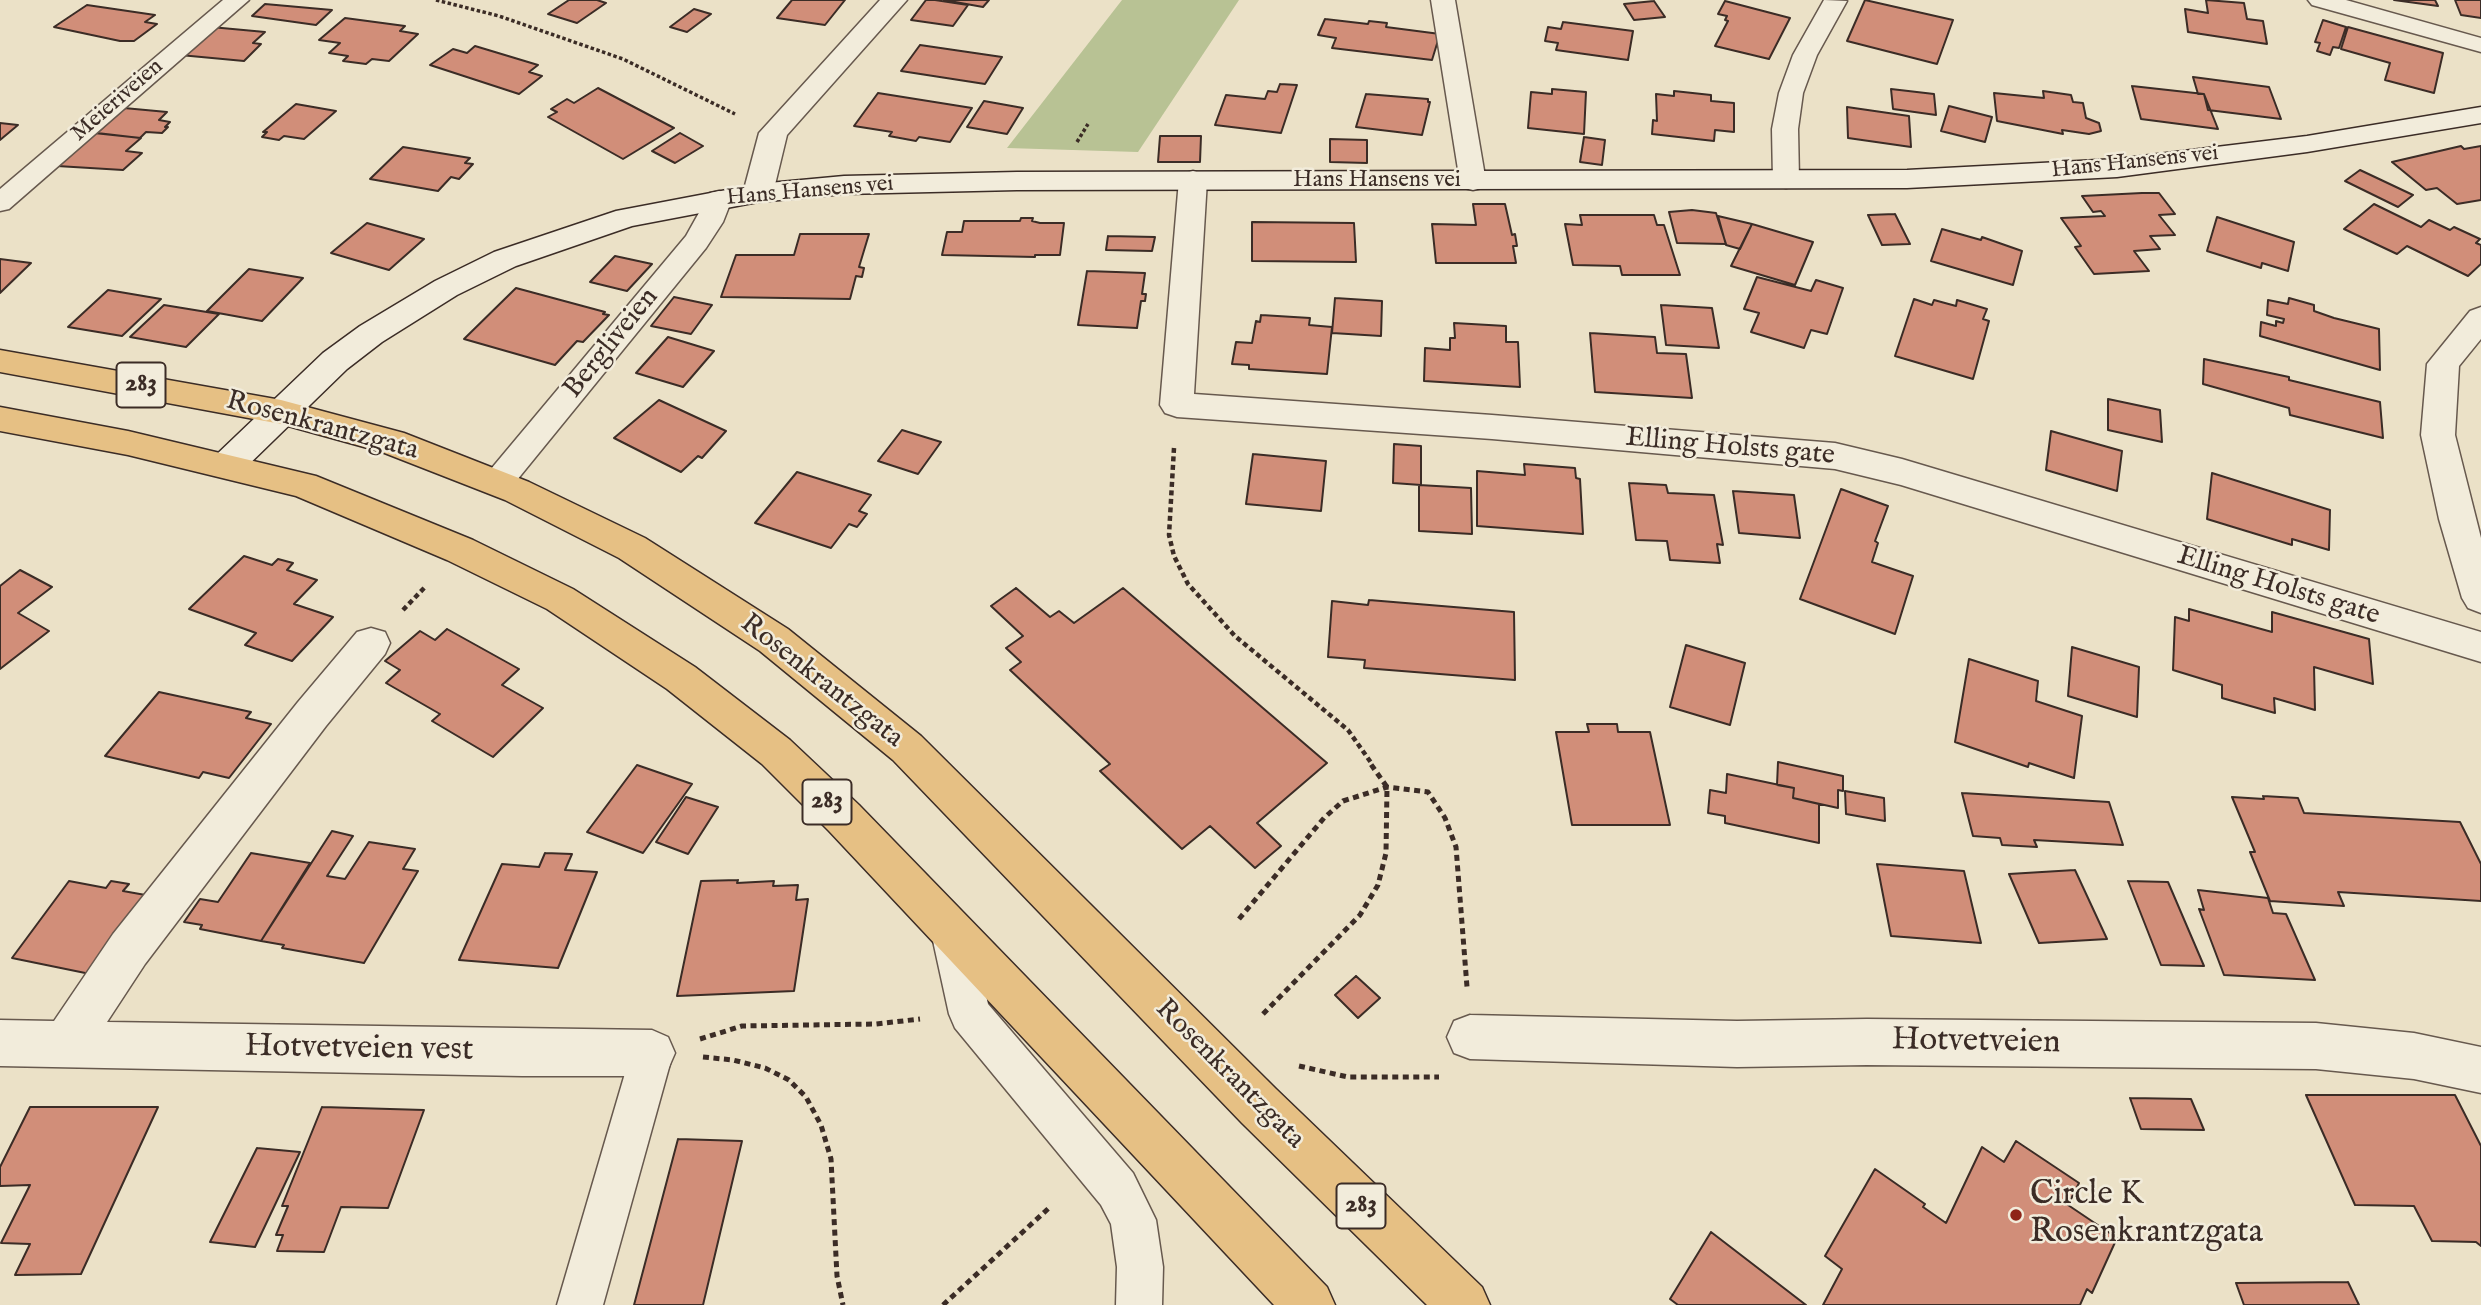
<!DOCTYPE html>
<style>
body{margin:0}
canvas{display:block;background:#ebe1c7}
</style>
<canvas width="2481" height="1305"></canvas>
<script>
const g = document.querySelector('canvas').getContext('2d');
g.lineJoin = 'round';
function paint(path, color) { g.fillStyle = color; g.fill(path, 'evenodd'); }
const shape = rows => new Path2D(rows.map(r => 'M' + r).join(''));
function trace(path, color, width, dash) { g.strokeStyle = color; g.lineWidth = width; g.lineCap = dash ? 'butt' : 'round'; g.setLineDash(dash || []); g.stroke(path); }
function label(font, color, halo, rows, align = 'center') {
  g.font = font + ' "IM FELL English",serif'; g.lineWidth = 5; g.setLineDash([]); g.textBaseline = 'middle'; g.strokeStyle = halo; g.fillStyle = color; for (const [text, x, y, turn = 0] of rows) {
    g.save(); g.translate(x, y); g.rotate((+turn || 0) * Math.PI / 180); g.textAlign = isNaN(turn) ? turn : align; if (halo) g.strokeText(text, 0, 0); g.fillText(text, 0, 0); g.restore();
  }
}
const green = shape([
 [1122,0,1239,0,1138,152,1007,148]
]);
const building = shape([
 [569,0,597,0,606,3,577,23,548,14,569,0],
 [792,0,845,0,825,25,777,18,792,0],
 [926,0,935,0,968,5,953,26,911,20,926,0],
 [944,0,989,0,983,7,944,0],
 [1865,0,1953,20,1937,64,1847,41,1865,0],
 [2206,0,2244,3,2247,19,2263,21,2267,44,2188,32,2185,9,2208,13,2206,0],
 [2394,0,2435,0,2438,6,2394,0],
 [2455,0,2481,0,2481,18,2461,15,2455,0],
 [1654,1,1665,17,1634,20,1624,4,1654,1],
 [1725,1,1790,18,1769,59,1715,46,1728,21,1725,20,1727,16,1718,14,1725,1],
 [265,4,332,10,316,25,252,16,265,4],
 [87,5,155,15,145,22,157,24,134,41,120,41,54,27,87,5],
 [694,9,711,14,687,32,670,27,694,9],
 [345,18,405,26,400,31,418,34,389,61,372,59,366,64,343,61,348,56,329,53,340,43,319,40,345,18],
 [1325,19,1368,24,1369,21,1387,23,1386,27,1440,34,1432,60,1332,48,1336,38,1318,35,1325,19],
 [2323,20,2346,27,2339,48,2333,47,2330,55,2317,51,2320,43,2315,42,2323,20],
 [1563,22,1633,31,1628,60,1556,50,1558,43,1545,41,1548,27,1561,29,1563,22],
 [211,27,265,32,253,43,261,44,244,61,180,55,211,27],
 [2348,27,2443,53,2434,93,2385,80,2390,63,2341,49,2348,27],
 [920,45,1002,57,985,84,901,71,920,45],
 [475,46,538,65,529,72,542,76,519,94,430,65,453,49,467,53,475,46],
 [2193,77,2269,87,2281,119,2208,110,2204,94,2198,94,2193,77],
 [1280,84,1297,85,1281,133,1215,125,1226,95,1265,99,1268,91,1277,92,1280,84],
 [2132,86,2204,94,2218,129,2141,119,2132,86],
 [598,88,674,128,623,159,548,117,557,112,551,109,567,99,574,103,598,88],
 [1552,89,1586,92,1584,134,1528,128,1531,92,1552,94,1552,89],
 [1891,89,1934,94,1936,115,1893,109,1891,89],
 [1674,91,1711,95,1711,101,1734,103,1734,132,1715,130,1714,141,1652,134,1653,120,1657,121,1656,94,1674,96,1674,91],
 [2043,91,2071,95,2073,102,2083,103,2086,118,2099,123,2101,131,2089,134,2062,130,2063,134,1997,121,1994,93,2044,98,2043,91],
 [878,93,972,108,950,142,919,137,916,141,889,136,892,132,854,126,878,93],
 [1366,94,1428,99,1428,102,1430,102,1422,135,1356,127,1366,94],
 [984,101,1023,108,1007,134,967,127,984,101],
 [296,104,336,111,304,139,284,136,279,140,262,137,267,132,263,132,296,104],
 [1949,106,1992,117,1985,142,1941,131,1949,106],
 [1847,107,1909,116,1911,147,1848,138,1847,107],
 [124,108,167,112,159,120,170,122,165,127,168,127,162,133,146,132,140,138,97,133,124,108],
 [0,123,18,125,0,140,0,123],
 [94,133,141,138,126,151,142,153,123,170,57,166,94,133],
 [680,133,703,146,675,163,652,151,680,133],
 [1160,136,1201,136,1200,162,1158,162,1160,136],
 [1584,137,1605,140,1602,165,1580,162,1584,137],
 [1330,139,1367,140,1367,163,1330,162,1330,139],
 [2461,146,2464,149,2481,146,2481,200,2457,204,2437,188,2426,190,2392,162,2461,146],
 [403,147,470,158,465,163,473,164,459,179,451,177,438,191,370,179,403,147],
 [2360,170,2413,195,2398,207,2345,181,2360,170],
 [2142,193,2159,193,2175,214,2159,215,2175,235,2150,236,2160,249,2134,251,2149,271,2094,274,2075,247,2081,246,2061,218,2105,216,2101,211,2093,212,2082,196,2142,193],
 [1473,204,1505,204,1512,235,1515,234,1517,246,1513,246,1516,263,1436,263,1432,224,1476,225,1473,204],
 [2374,204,2421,227,2429,220,2450,230,2454,227,2480,239,2476,243,2481,245,2481,264,2468,276,2407,246,2397,254,2344,229,2374,204],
 [1692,210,1716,213,1726,244,1677,243,1669,212,1692,210],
 [1895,214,1910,244,1882,245,1868,215,1895,214],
 [1580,215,1654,215,1657,225,1664,225,1680,275,1622,275,1620,266,1573,265,1565,224,1582,225,1580,215],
 [1718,216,1752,224,1740,249,1726,245,1718,216],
 [2217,217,2294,242,2288,271,2262,263,2261,268,2207,251,2217,217],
 [1021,218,1033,218,1032,221,1040,223,1064,223,1060,255,1035,255,1035,257,942,255,947,232,962,232,964,221,1020,221,1021,218],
 [1252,222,1354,223,1356,262,1252,261,1252,222],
 [367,223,424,239,389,270,331,253,367,223],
 [1752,224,1813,242,1795,285,1731,266,1752,224],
 [1942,229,1981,240,1982,237,2022,251,2013,285,1931,261,1942,229],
 [800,234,869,234,859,267,864,268,862,277,856,276,850,299,721,297,736,255,794,255,800,234],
 [1108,236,1155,237,1152,251,1106,250,1108,236],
 [615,256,652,264,627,291,590,282,615,256],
 [0,259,31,263,0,293,0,259],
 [249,269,303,278,262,321,207,311,249,269],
 [1087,271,1145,273,1142,294,1146,294,1145,301,1141,301,1137,328,1078,325,1087,271],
 [1757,277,1811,291,1816,280,1843,288,1827,334,1811,330,1804,348,1751,332,1759,313,1744,309,1757,277],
 [516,288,605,312,603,314,609,315,583,342,577,341,555,365,464,339,516,288],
 [108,290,161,299,122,336,68,327,108,290],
 [674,297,712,305,691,334,651,326,674,297],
 [1335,298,1382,301,1381,336,1332,333,1335,298],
 [2289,298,2314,305,2314,311,2334,318,2379,329,2380,370,2260,336,2261,322,2276,326,2276,321,2283,323,2284,319,2267,315,2268,300,2288,304,2289,298],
 [1914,299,1932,305,1934,300,1956,306,1957,300,1987,309,1983,319,1989,321,1973,379,1895,356,1914,299],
 [164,305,219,314,186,347,130,337,164,305],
 [1661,305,1712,308,1719,348,1666,345,1661,305],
 [1261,315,1310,318,1309,325,1332,327,1327,374,1249,369,1249,365,1232,364,1236,342,1252,343,1256,321,1260,322,1261,315],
 [1454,323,1506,326,1506,342,1518,342,1520,387,1424,381,1425,348,1450,350,1450,338,1455,338,1454,323],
 [1590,333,1655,337,1657,353,1686,354,1692,398,1595,392,1590,333],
 [668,337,714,351,683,387,636,373,668,337],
 [2204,359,2289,377,2289,380,2380,402,2383,438,2290,415,2289,408,2203,384,2204,359],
 [2108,399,2160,410,2162,442,2108,430,2108,399],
 [659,400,726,431,702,458,698,456,681,472,614,438,659,400],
 [902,430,941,442,918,474,878,461,902,430],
 [2051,431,2122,451,2117,491,2046,470,2051,431],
 [1394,444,1421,446,1421,485,1393,483,1394,444],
 [1253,454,1326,461,1321,511,1246,504,1253,454],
 [1524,464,1575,468,1576,478,1580,479,1583,534,1477,526,1477,471,1525,475,1524,464],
 [797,472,871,495,859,511,867,514,857,527,849,524,831,548,755,523,797,472],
 [2212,473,2330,510,2329,550,2292,539,2292,545,2207,519,2212,473],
 [1629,483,1666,485,1668,493,1714,495,1723,545,1717,544,1720,563,1670,560,1667,541,1636,540,1629,483],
 [1419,485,1471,488,1472,534,1419,531,1419,485],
 [1841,489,1888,506,1875,541,1878,543,1872,562,1913,576,1895,634,1800,599,1841,489],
 [1733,491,1794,495,1800,538,1739,533,1733,491],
 [244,556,272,565,278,559,293,563,287,570,317,580,294,604,333,617,292,661,245,645,256,633,189,609,244,556],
 [20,570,52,587,18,613,49,631,0,669,0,586,20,570],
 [1016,588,1050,617,1059,611,1074,623,1123,588,1327,763,1257,823,1281,846,1255,868,1210,826,1182,849,1100,771,1110,764,1010,670,1021,662,1006,648,1023,636,991,606,1016,588],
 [1369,600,1514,612,1515,680,1364,668,1365,660,1328,657,1332,601,1368,605,1369,600],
 [2189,609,2272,632,2272,612,2369,639,2373,684,2314,667,2315,710,2274,698,2275,713,2222,698,2222,685,2173,670,2175,617,2189,621,2189,609],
 [447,629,519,669,502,685,543,708,493,757,432,721,440,714,386,683,400,670,385,661,420,631,435,640,447,629],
 [1686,645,1745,663,1730,725,1670,707,1686,645],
 [2072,647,2139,667,2137,717,2068,696,2072,647],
 [1969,659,2038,681,2036,701,2082,716,2074,778,2029,763,2028,767,1955,742,1969,659],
 [159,692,251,712,246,718,271,724,229,778,203,772,199,778,105,756,159,692],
 [1587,724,1617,724,1618,732,1650,732,1670,825,1572,825,1556,732,1589,732,1587,724],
 [1778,762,1843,776,1843,791,1838,790,1838,808,1793,798,1794,788,1777,785,1778,762],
 [637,765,692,784,643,853,587,832,637,765],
 [1727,774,1794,788,1793,798,1819,804,1819,843,1725,823,1725,816,1708,813,1710,790,1726,793,1727,774],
 [1845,791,1884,798,1885,821,1846,814,1845,791],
 [1962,793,2109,802,2123,845,2034,840,2037,847,2002,845,2000,838,1973,836,1962,793],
 [2263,796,2298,798,2304,813,2460,822,2481,864,2481,901,2338,892,2344,906,2270,901,2250,852,2255,852,2232,797,2264,799,2263,796],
 [686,797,718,807,688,854,656,842,686,797],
 [332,831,353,836,327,876,345,879,369,842,415,849,403,869,418,871,364,963,282,948,284,945,261,941,332,831],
 [251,853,310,863,261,941,200,929,202,925,184,922,200,899,218,902,251,853],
 [545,853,572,854,565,870,597,872,558,968,459,960,502,864,539,867,545,853],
 [1877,864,1964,871,1981,943,1891,936,1877,864],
 [2075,870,2107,939,2039,943,2009,874,2075,870],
 [738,880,737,883,774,881,773,886,798,885,796,900,808,899,794,991,677,996,701,881,738,880],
 [69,881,106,888,111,881,129,884,123,891,151,896,95,975,12,958,69,881],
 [2128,881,2168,882,2204,966,2161,965,2128,881],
 [2198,890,2268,898,2273,913,2286,914,2315,980,2224,975,2199,909,2204,910,2198,890],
 [1356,976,1380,998,1358,1018,1335,995,1356,976],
 [2306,1095,2455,1095,2481,1146,2481,1246,2476,1242,2432,1241,2414,1206,2355,1205,2306,1095],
 [2130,1098,2191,1099,2204,1130,2141,1129,2130,1098],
 [30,1107,158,1107,81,1274,15,1275,30,1244,1,1243,30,1185,0,1186,0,1167,30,1107],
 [322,1107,424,1110,388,1208,341,1207,324,1252,277,1251,283,1235,276,1235,288,1206,282,1206,322,1107],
 [678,1139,742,1141,703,1305,634,1305,678,1139],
 [2016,1141,2079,1183,2068,1205,2117,1238,2092,1293,2087,1289,2080,1305,1823,1305,1842,1269,1825,1256,1875,1169,1925,1204,1923,1207,1946,1223,1982,1147,2004,1162,2016,1141],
 [257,1148,300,1152,255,1247,210,1242,257,1148],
 [1711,1232,1806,1305,1678,1305,1670,1299,1711,1232],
 [2348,1282,2359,1305,2244,1305,2236,1283,2348,1282]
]);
const pathFar2 = shape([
 [436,0,499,16,623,59,735,114],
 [1077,142,1088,124]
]);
const pathFar1 = shape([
 [1174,448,1169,535,1174,556,1188,584,1235,636,1348,730,1372,764],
 [403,610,426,586]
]);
const path = shape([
 [1239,919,1324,818,1343,801,1387,787,1428,792,1445,818,1456,847,1467,987],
 [1263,1014,1360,915,1378,885,1386,853,1387,787,1370,763],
 [700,1039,742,1026,876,1024,920,1019],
 [703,1057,733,1060,765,1068,789,1080,806,1097,821,1125,831,1159,837,1276,843,1305],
 [1299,1066,1348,1077,1439,1077],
 [943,1305,1050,1207]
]);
const lane = shape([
 [223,0,249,0,9,209,0,211,0,189,223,0],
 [1431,0,1455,0,1486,182,1482,188,1473,190,1464,188,1460,182,1431,0],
 [1824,0,1847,1,1817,55,1803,93,1798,129,1799,180,1795,186,1786,188,1777,186,1773,180,1772,129,1779,93,1793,55,1824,0],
 [2308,0,2346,0,2481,38,2481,52,2312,5,2308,0],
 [719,191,728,193,732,199,723,222,706,248,508,491,497,495,486,491,481,483,486,475,686,236,710,193,719,191],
 [950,908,964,914,970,927,988,1004,1133,1173,1156,1220,1163,1267,1162,1305,1116,1305,1117,1267,1111,1224,1101,1205,955,1028,949,1014,930,927,936,914,950,908],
 [652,1032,667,1038,673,1053,603,1305,557,1305,631,1053,637,1038,652,1032]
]);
const street = shape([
 [880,0,907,0,787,135,773,193,768,199,758,202,748,199,743,193,759,133,880,0],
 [1193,171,1203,174,1207,180,1194,394,1492,415,1835,443,1902,459,2481,632,2481,662,1901,485,1835,469,1492,439,1177,417,1165,413,1160,405,1179,180,1183,174,1193,171],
 [2481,307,2481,339,2459,366,2455,435,2481,538,2481,613,2468,608,2462,598,2439,519,2421,435,2427,364,2470,311,2481,307],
 [371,628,385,632,390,643,385,654,326,726,145,964,107,1022,652,1030,668,1037,675,1053,668,1069,652,1076,522,1076,0,1066,0,1020,54,1021,113,934,298,702,357,632,371,628],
 [1470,1015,1737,1021,1867,1019,2316,1023,2414,1033,2481,1047,2481,1093,2414,1079,2316,1069,1867,1065,1737,1067,1470,1059,1454,1053,1447,1037,1454,1021,1470,1015]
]);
const secondary = shape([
 [2481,107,2481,123,2307,152,2117,177,1907,188,1017,190,844,194,758,202,632,226,516,266,457,295,382,342,347,369,239,474,227,478,215,474,210,465,215,456,323,353,360,326,435,281,494,252,616,211,758,184,844,176,1017,172,1907,170,2117,159,2307,136,2481,107]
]);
const primary = shape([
 [0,350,281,400,404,433,529,482,645,538,788,629,921,736,1276,1089,1482,1287,1490,1305,1427,1305,1242,1123,893,760,760,651,619,558,505,500,382,452,281,424,0,372,0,350],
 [0,407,128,431,316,476,473,540,573,589,695,667,790,740,859,805,1327,1287,1335,1305,1274,1305,829,831,762,764,667,689,547,609,447,560,296,496,128,455,0,431,0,407]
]);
const markers = [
 [2016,1215,7,"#8f2418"]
];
const farStreetnames = [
 ["Meieriveien",118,101,-41],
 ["Hans Hansens vei",2135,163,-6],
 ["Hans Hansens vei",1377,181],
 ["Hans Hansens vei",810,192,-5]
];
const shields = [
 [141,385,49],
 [827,802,49],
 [1361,1206,49]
];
const shieldNames = [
 ["283",141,385],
 ["283",827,802],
 ["283",1361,1206]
];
const streetNames = [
 ["Bergliveien",612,344,-51],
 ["Rosenkrantzgata",322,427,15],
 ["Elling Holsts gate",1730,448,5],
 ["Elling Holsts gate",2278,587,17],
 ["Rosenkrantzgata",821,682,38],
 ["Rosenkrantzgata",1229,1075,45]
];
const nearStreetnames = [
 ["Hotvetveien",1976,1043,1],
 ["Hotvetveien vest",359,1050,1]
];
const nearPoinames = [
 ["Circle K",2030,1196],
 ["Rosenkrantzgata",2030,1234]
];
paint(green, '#b8c294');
paint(building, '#d18e79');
trace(building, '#3b2c26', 2);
trace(lane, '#67594e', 3);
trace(street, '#67594e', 3);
trace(secondary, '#3b2c26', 3);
trace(primary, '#3b2c26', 3);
trace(pathFar2, '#3b2c26', 3.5, [3.5, 2.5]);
trace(pathFar1, '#3b2c26', 4.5, [5, 3.5]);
trace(path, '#3b2c26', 5, [6, 4.5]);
paint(lane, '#f2ecdb');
paint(street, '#f2ecdb');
paint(secondary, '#f2ecdb');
paint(primary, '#e6c084');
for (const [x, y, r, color] of markers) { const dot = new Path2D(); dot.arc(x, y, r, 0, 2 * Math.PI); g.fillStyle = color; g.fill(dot); trace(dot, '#f2ecdb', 2.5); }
label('23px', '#3b2c26', '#f2ecdb', farStreetnames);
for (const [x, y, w] of shields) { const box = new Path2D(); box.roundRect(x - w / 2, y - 22.5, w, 45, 5); g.fillStyle = '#f2ecdb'; g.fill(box); trace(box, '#3b2c26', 2); }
label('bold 26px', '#3b2c26', null, shieldNames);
label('28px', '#3b2c26', '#f2ecdb', streetNames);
label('33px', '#3b2c26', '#f2ecdb', nearStreetnames);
label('33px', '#3b2c26', '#f2ecdb', nearPoinames, 'left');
</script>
